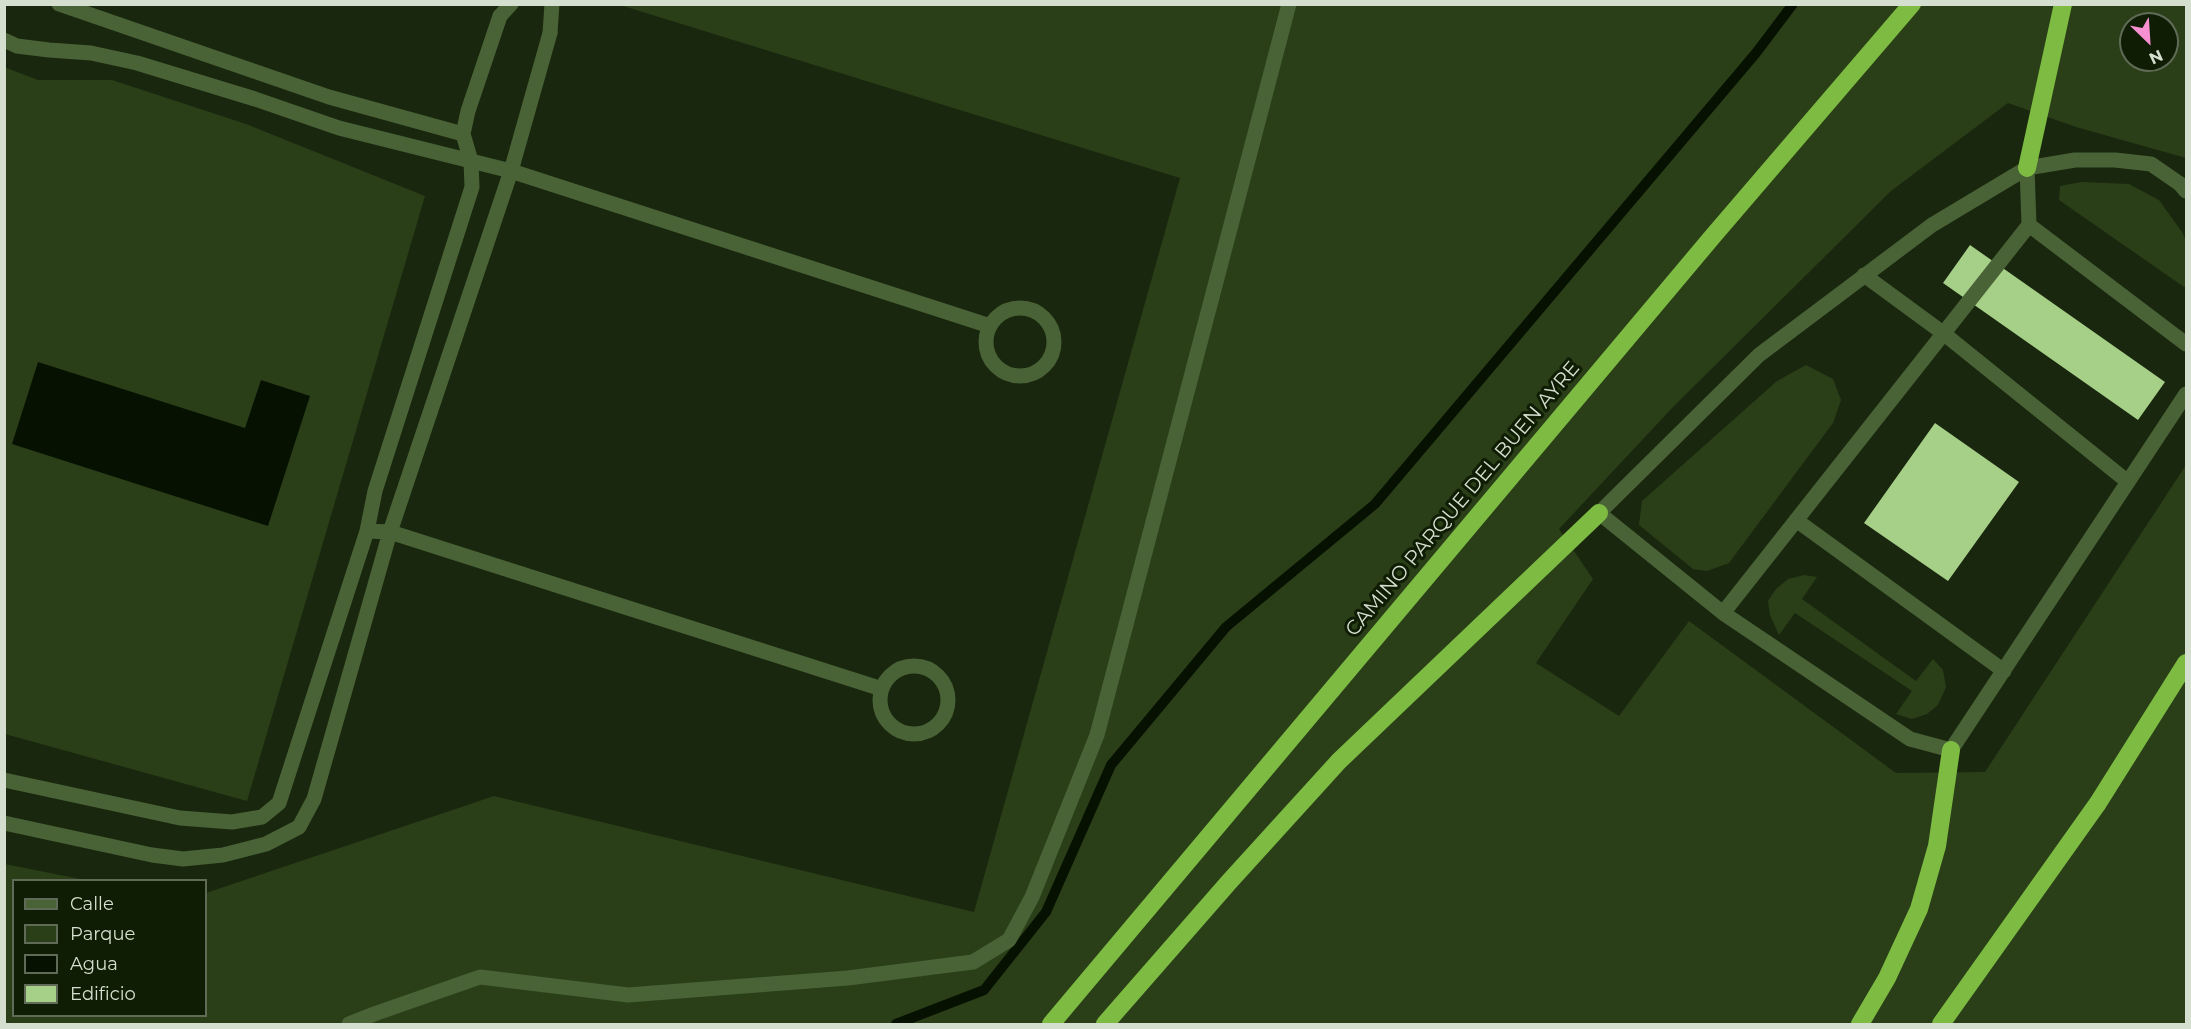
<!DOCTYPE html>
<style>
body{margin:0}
#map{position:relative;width:2191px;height:1029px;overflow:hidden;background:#19270e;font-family:Montserrat,sans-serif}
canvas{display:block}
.frame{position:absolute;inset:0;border:6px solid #d5dfcf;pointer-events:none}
.legend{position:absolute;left:12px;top:879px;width:195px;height:138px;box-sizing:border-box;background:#101d05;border:2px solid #5f6b56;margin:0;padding:8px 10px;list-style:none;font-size:18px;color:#d5dfcf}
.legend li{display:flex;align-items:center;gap:12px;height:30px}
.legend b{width:30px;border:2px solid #5f6b56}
.north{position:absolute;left:2119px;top:12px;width:60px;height:60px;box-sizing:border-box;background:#101d05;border:2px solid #5f6b56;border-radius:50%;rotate:155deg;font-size:16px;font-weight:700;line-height:24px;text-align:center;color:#d5dfcf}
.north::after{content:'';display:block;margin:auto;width:21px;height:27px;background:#f690d0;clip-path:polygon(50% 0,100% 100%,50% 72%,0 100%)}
</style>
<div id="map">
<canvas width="2191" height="1029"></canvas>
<div class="frame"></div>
<ul class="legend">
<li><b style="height:8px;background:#496236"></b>Calle</li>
<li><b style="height:16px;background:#2a3f18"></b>Parque</li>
<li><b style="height:16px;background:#061101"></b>Agua</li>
<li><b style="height:16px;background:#a6cf88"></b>Edificio</li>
</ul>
<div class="north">N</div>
</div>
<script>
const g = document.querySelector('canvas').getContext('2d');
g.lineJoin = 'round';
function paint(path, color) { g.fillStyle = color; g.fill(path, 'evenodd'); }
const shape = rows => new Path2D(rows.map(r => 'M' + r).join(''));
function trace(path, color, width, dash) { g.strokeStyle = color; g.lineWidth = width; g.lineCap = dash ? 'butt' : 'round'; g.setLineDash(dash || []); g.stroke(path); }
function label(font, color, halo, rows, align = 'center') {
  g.font = font + ' Montserrat,sans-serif'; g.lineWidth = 6; g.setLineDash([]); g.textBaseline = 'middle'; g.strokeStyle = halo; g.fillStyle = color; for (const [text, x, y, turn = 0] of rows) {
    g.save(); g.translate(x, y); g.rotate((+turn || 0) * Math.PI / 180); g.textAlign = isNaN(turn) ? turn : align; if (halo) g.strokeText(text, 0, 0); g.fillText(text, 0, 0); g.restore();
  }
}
const green = shape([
 [620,5,2186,5,2186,158,2076,127,2008,103,1891,191,1673,407,1559,529,1593,579,1536,663,1619,716,1689,621,1896,773,1985,772,2186,465,2186,1024,5,1024,5,864,85,880,14,880,14,1016,206,1016,206,893,494,796,974,912,1180,178],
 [2131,24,2167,24,2167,60,2131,60],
 [4,67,38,80,112,80,246,124,425,196,247,801,5,734],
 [2081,182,2129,184,2159,200,2182,232,2186,241,2186,286,2184,287,2059,200,2060,186],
 [1806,365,1833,379,1841,400,1833,423,1729,563,1707,571,1693,569,1639,525,1642,501,1777,381],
 [1804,575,1817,577,1802,599,1916,681,1933,659,1943,670,1946,687,1938,705,1927,714,1912,719,1896,714,1912,691,1795,613,1779,635,1770,615,1768,601,1776,589,1788,579]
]);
const water = shape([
 [38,362,245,428,261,380,310,396,268,526,12,444]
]);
const stream = shape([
 [896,1024,984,990,1046,912,1111,765,1226,627,1375,504,1756,53,1793,4]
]);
const building = shape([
 [1970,245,2165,382,2138,420,1943,283],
 [1935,423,2019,482,1948,581,1864,523]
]);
const service = shape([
 [500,16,511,4],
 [550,33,552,4],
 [2186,191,2180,184,2151,164,2115,160,2075,160,2027,168,1932,225,1759,355,1599,513,1723,613,1910,739,1951,750,2186,394],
 [2029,225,2186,344],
 [1864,275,1943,333,2128,482],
 [1796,520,2004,671],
 [1723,613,2029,225,2027,168],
 [349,1024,374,1014,480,977,628,995,848,978,973,962,1009,940,1032,897,1097,735,1289,4]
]);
const minor = shape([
 [59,4,329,97,463,134],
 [4,40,17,46,49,50,91,53,137,63,255,99,339,128,511,171,990,326],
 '986 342a34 34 0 1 1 68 0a34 34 0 1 1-68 0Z',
 [367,531,390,532,882,689],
 '880 700a34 34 0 1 1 68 0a34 34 0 1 1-68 0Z',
 [4,780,180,818,232,822,262,817,279,803,367,531,375,491,472,187,471,161,463,134,468,111,500,16],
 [4,823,152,855,183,859,223,855,266,844,299,827,314,799,390,532,511,171,550,33]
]);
const motorway = shape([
 [2027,168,2063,4],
 [1051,1024,1713,236,1912,4],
 [1105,1024,1229,882,1339,761,1599,513],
 [1860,1024,1887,978,1919,909,1937,846,1951,750],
 [1941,1024,2098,803,2186,663]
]);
const streetNames = [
 ["CAMINO PARQUE DEL BUEN AYRE",1463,499,-50]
];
paint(green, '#2a3f18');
paint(water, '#061101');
trace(stream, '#061101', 10);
paint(building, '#a6cf88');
trace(service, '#496236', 15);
trace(minor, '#496236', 15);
trace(motorway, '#7dbb43', 18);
label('20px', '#d5dfcf', '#101d05', streetNames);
</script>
